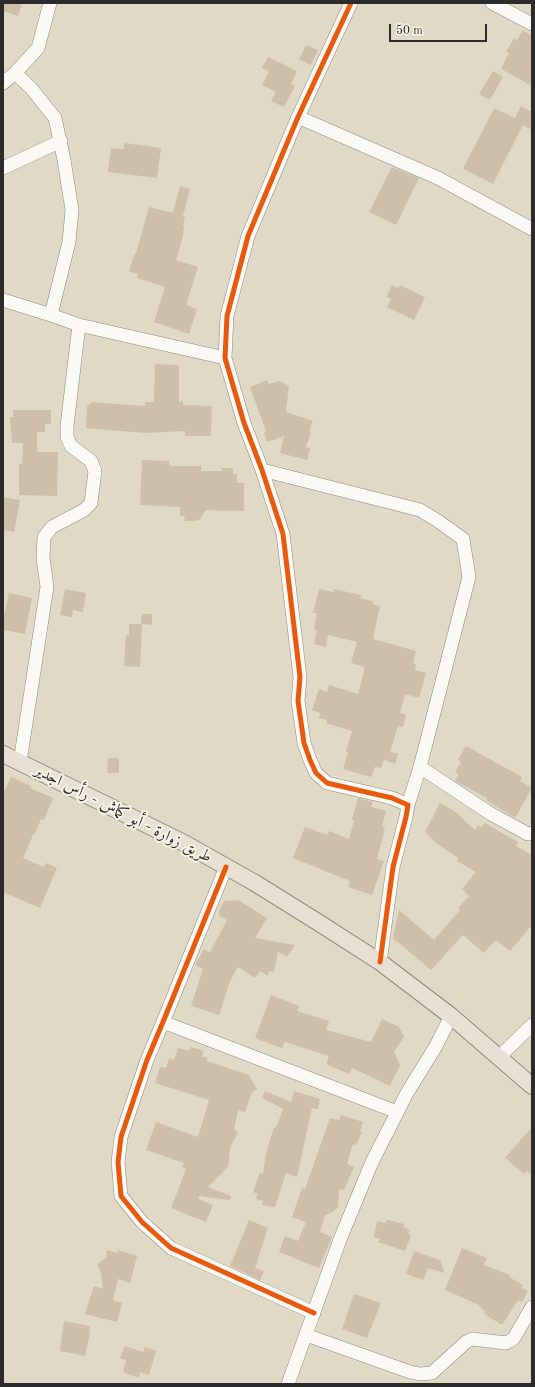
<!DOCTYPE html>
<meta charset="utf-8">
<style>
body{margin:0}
#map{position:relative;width:535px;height:1387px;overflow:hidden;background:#e0d9c5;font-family:"Old Standard TT",serif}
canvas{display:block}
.frame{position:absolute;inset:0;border:4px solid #2b2b2b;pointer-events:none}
.scale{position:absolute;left:389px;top:24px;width:98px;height:18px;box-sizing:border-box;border:2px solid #2b2b2b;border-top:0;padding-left:5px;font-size:12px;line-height:14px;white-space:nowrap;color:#2b2b2b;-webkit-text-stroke:3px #f7f3e8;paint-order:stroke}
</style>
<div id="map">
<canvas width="535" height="1387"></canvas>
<div class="frame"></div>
<div class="scale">50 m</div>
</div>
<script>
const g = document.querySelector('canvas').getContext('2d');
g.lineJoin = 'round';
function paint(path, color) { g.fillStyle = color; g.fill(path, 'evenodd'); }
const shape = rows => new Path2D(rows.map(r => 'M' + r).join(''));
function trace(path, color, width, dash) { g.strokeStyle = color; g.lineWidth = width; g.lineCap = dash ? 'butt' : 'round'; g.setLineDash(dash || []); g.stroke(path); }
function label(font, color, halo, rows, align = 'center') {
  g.font = font + ' "Old Standard TT",Amiri,serif'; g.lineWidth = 4; g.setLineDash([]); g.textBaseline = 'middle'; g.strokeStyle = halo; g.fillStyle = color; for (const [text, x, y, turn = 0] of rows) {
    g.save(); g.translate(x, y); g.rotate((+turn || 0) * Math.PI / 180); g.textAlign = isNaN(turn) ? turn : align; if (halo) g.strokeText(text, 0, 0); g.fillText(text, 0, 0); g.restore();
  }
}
const building = shape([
 [3,3,22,3,18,16,3,11],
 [523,30,532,36,532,86,501,69,509,53,506,52,514,38,517,40],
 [306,45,318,50,311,65,299,59],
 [268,57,297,71,291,84,295,86,284,107,271,101,276,92,262,85,269,71,262,68],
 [493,71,503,77,490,100,479,94],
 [521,106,532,112,532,130,523,125,493,184,463,169,494,108,515,118],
 [124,143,161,148,157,178,108,172,111,148,124,149],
 [392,167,419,178,396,225,369,212],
 [180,186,190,189,183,216,185,217,183,225,184,227,183,236,176,260,198,267,186,305,197,309,189,334,154,322,165,287,137,278,138,274,129,271,135,253,136,253,149,207,173,213],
 [392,285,398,288,400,285,425,297,414,320,387,307,391,299,386,297],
 [155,364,179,365,179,402,183,401,183,405,212,406,211,436,185,436,185,431,145,433,86,428,87,407,91,402,145,406,145,402,154,402],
 [267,380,269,384,279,381,289,386,286,412,313,421,309,431,311,432,306,447,310,448,307,460,280,453,284,436,267,442,264,432,266,431,250,387],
 [13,410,51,410,51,424,45,424,45,432,37,432,37,452,58,452,57,496,19,495,19,464,22,464,23,443,12,443,10,417,13,417],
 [142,460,169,461,169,466,201,466,201,471,222,471,222,468,233,468,233,474,237,474,237,483,244,483,244,511,206,510,199,520,191,521,185,521,184,516,180,516,180,507,140,505],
 [3,497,20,500,14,532,3,530],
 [65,589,86,593,83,612,73,610,72,617,60,615],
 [319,589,334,592,334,589,361,595,360,598,373,601,373,604,380,606,373,639,416,651,413,663,416,664,415,670,426,673,419,698,405,694,400,713,406,715,403,727,398,726,390,752,398,754,395,764,384,760,381,768,375,767,371,777,343,769,348,752,346,751,352,731,326,723,327,720,319,718,320,713,312,710,319,689,327,692,329,685,358,694,365,667,351,663,357,642,328,635,326,647,314,644,317,630,314,629,317,613,313,613],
 [9,593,32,598,25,634,3,630,3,622],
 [142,614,152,614,152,625,142,624,140,667,124,666,126,635,129,635,129,624,141,624],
 [466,746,522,777,520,781,532,788,515,818,487,801,487,798,455,781,459,774,455,772,461,762,458,760],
 [108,758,119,758,119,773,107,773],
 [11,777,31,786,30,788,53,798,44,820,41,819,35,834,34,833,23,858,44,867,46,863,57,868,40,908,3,892,3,794],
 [358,798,373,802,371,807,386,811,382,826,385,828,377,859,384,861,372,895,348,887,350,881,293,858,305,827,327,835,329,831,349,839,354,821,352,819],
 [440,803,456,812,475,830,478,825,482,827,485,823,518,842,516,846,532,855,532,925,510,951,496,940,484,953,463,935,431,970,393,938,399,910,434,940,460,910,458,908,469,896,462,889,476,872,457,861,458,858,438,844,438,845,425,832],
 [238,900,267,918,255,938,295,945,287,957,278,952,274,972,269,971,268,976,260,971,255,978,238,967,230,981,219,1015,191,1006,203,969,195,965,204,949,210,952,227,920,219,916,219,911,224,901],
 [271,995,299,1006,297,1011,329,1021,326,1030,371,1042,382,1019,399,1027,404,1037,394,1052,400,1065,390,1086,352,1068,349,1074,326,1064,329,1056,285,1042,282,1048,255,1038],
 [191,1047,204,1051,202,1057,207,1057,207,1061,249,1075,257,1089,252,1092,245,1112,238,1110,234,1130,238,1132,230,1148,228,1167,208,1187,231,1196,230,1200,199,1196,198,1199,213,1205,206,1222,171,1208,186,1169,182,1167,184,1163,146,1150,156,1122,198,1137,209,1100,155,1083,160,1067,166,1068,169,1058,174,1060,178,1048,190,1051],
 [265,1091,291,1102,294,1091,320,1099,318,1109,312,1108,297,1177,286,1173,275,1207,262,1205,263,1201,256,1199,258,1194,253,1192,260,1173,263,1174,266,1153,274,1127,276,1128,283,1109,262,1098],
 [341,1115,363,1122,360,1131,362,1132,356,1145,353,1144,347,1164,354,1167,344,1190,339,1189,338,1207,333,1212,325,1215,320,1232,332,1237,319,1268,279,1252,285,1236,298,1241,306,1222,292,1217,302,1188,305,1189,330,1118,339,1120],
 [532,1127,532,1175,527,1171,524,1174,505,1158],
 [249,1220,268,1228,255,1268,264,1271,260,1280,230,1266],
 [387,1220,404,1224,403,1227,410,1230,408,1234,411,1235,405,1251,378,1242,380,1239,374,1237,377,1221,385,1223],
 [462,1248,487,1258,484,1265,510,1275,509,1277,523,1285,521,1288,528,1291,522,1302,518,1300,502,1325,484,1314,485,1311,477,1304,445,1290],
 [107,1250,118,1253,118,1250,137,1256,130,1283,118,1279,113,1300,122,1303,117,1322,85,1314,94,1286,103,1289,101,1272,97,1264,106,1258],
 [414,1251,440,1260,445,1273,428,1268,423,1280,406,1274],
 [354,1294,381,1303,367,1338,342,1329],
 [64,1321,90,1326,89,1338,85,1356,60,1351],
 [125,1346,143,1352,145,1347,156,1351,149,1375,140,1372,139,1378,123,1372,126,1360,120,1358]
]);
const minor = shape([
 [351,3,298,117,248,236,227,316,225,358,244,423,262,470,283,534,300,677,298,701,304,743,310,760,316,773,327,783,392,798,408,805,406,817,393,867,380,962],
 [492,3,532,24],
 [15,73,31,88,55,118,64,160,72,210,69,242,51,315],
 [3,83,15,73,38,48,50,3],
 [298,117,438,178,532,229],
 [3,168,61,141],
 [3,300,51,315,79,325,225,358],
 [262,470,420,510,438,521,463,539,469,577,420,767,408,805],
 [20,762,47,587,43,558,44,537,52,527,84,510,91,503,95,471,91,461,71,446,67,437,67,426,79,325],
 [420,767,491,814,528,834,532,833],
 [226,867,163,1022,147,1060,121,1137,118,1162,121,1196,142,1222,171,1248,314,1313],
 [163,1022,397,1112],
 [498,1058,532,1025],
 [306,1335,410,1372,420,1374,432,1373,466,1342,472,1339,506,1343,510,1341,514,1338,532,1307],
 [288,1384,341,1237,372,1162,407,1093,436,1046,451,1016]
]);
const major = shape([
 [3,754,184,843,255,883,316,921,380,962,451,1016,532,1086]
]);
const cycleway = shape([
 [351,3,298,117,248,236,227,316,225,358,244,423,262,470,283,534,300,677,298,701,304,743,310,760,316,773,327,783,392,798,408,805,406,817,393,867,380,962],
 [226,867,163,1022,147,1060,121,1137,118,1162,121,1196,142,1222,171,1248,314,1313]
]);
const streetNames = [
 ["طريق زوارة - أبو كماش - رأس اجدير",123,814,27]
];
paint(building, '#cebfab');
trace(minor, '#8b887e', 14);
trace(major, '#8b887e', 18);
trace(minor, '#faf9f6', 13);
trace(major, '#e8e1d3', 16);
trace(cycleway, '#e8590c', 5);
label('16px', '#2b2b2b', '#f7f3e8', streetNames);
</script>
